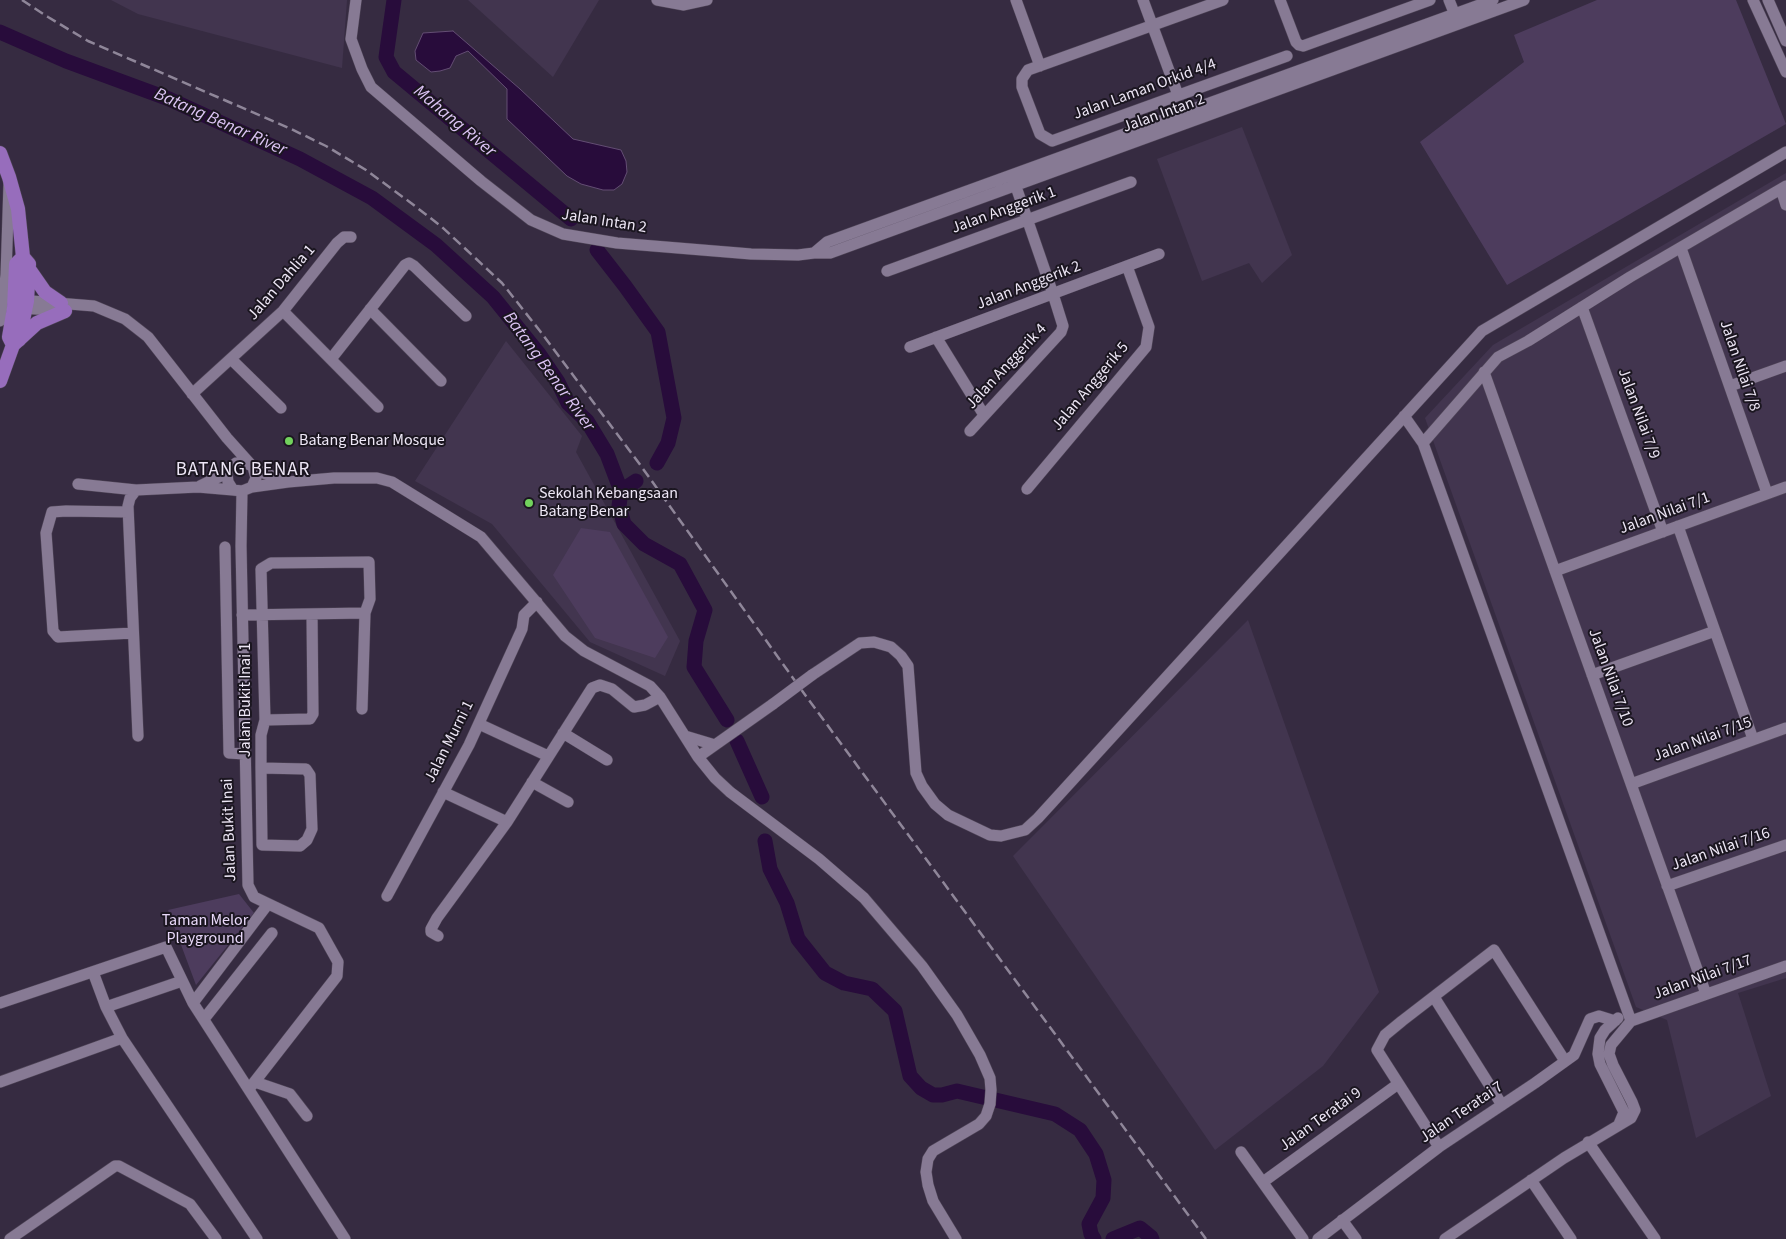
<!DOCTYPE html>
<style>
body{margin:0}
canvas{display:block;background:#362b41}
</style>
<canvas width="1786" height="1239"></canvas>
<script>
const g = document.querySelector('canvas').getContext('2d');
g.lineJoin = 'round';
function paint(path, color) { g.fillStyle = color; g.fill(path, 'evenodd'); }
const shape = rows => new Path2D(rows.map(r => 'M' + r).join(''));
function trace(path, color, width, dash) { g.strokeStyle = color; g.lineWidth = width; g.lineCap = dash ? 'butt' : 'round'; g.setLineDash(dash || []); g.stroke(path); }
function label(font, color, halo, rows, align = 'center') {
  g.font = font + ' "Source Sans 3",sans-serif'; g.lineWidth = 4; g.setLineDash([]); g.textBaseline = 'middle'; g.strokeStyle = halo; g.fillStyle = color; for (const [text, x, y, turn = 0] of rows) {
    g.save(); g.translate(x, y); g.rotate((+turn || 0) * Math.PI / 180); g.textAlign = isNaN(turn) ? turn : align; if (halo) g.strokeText(text, 0, 0); g.fillText(text, 0, 0); g.restore();
  }
}
const built = shape([
 [111,0,347,0,342,68,138,14],
 [468,0,599,0,553,77],
 [1242,127,1292,255,1262,283,1249,263,1202,281,1157,159],
 [1786,173,1786,978,1738,993,1771,1096,1696,1138,1667,1020,1636,1007,1425,418,1493,345],
 [506,341,582,436,576,452,680,641,665,676,590,642,492,524,415,481],
 [1248,620,1379,992,1323,1066,1215,1150,1013,856]
]);
const green = shape([
 [1597,0,1736,0,1786,124,1507,285,1420,142,1524,62,1514,35],
 [581,528,610,532,668,637,655,658,595,638,553,575],
 [239,894,254,913,196,985,168,910]
]);
const water = shape([
 [453,31,520,89,573,139,621,150,626,161,627,172,622,184,614,190,603,190,581,184,567,176,507,119,507,89,468,51,456,56,450,68,440,71,431,72,416,60,415,51,423,33,453,31]
]);
const river = shape([
 [394,0,386,57,394,72,571,219],
 [0,32,66,61,169,99,300,159,372,198,436,245,493,297,539,354,558,382,568,403,587,421,607,454,621,491,619,506,624,524,644,544,680,564,705,610,696,641,694,667,727,720],
 [597,250,625,286,658,332,674,418,668,443,657,463],
 [621,491,636,481],
 [737,741,762,797],
 [765,841,770,869,787,903,798,939,825,973,844,983,872,989,895,1011,910,1076,921,1088,933,1095,942,1095,957,1091,1055,1114,1080,1130,1096,1154,1104,1180,1103,1198,1089,1224,1091,1234,1094,1239],
 [1113,1239,1140,1228,1151,1237,1152,1239]
]);
const minor = shape([
 [356,0,351,39,362,69,371,87,481,181,531,220,563,234,617,243,751,254,798,255,814,253,830,253,1524,0],
 [657,0,684,5,707,0],
 [1016,0,1040,66],
 [1143,0,1178,95],
 [1223,0,1028,70,1022,79,1022,87,1040,134,1052,141,1287,56],
 [1280,0,1296,42,1299,45,1303,46,1430,0],
 [1449,0,1457,20],
 [1753,0,1786,72],
 [1768,0,1786,41],
 [1781,189,1786,205],
 [1681,248,1767,493],
 [814,253,827,242,1493,0],
 [887,271,1131,182],
 [20,300,94,306,125,319,148,337,227,438,253,467,256,478,252,487,242,491,233,490,228,482,227,473,229,469,236,463,246,463,250,465],
 [1582,307,1663,532],
 [17,308,54,310],
 [370,309,441,381],
 [283,311,378,407],
 [0,321,6,275,9,184],
 [936,337,984,415],
 [910,347,1159,254],
 [231,359,281,408],
 [331,359,405,265,409,263,414,266,466,316],
 [1484,372,1706,994],
 [1730,386,1786,366],
 [192,394,283,311,337,243,344,237,351,237],
 [1404,416,1423,443,1631,1021],
 [970,431,1061,332,1063,326,1053,294,1013,178],
 [1423,443,1498,357,1528,341,1630,277,1786,186],
 [255,470,286,481],
 [78,484,136,490],
 [200,486,227,473],
 [252,487,288,482,334,478,377,478,392,482,481,537,565,636,584,651,650,686,660,697,698,757,715,778,730,792,819,859,864,898,922,966,957,1015,980,1055,990,1078,991,1090,990,1104,986,1116,979,1124,933,1151,928,1159,926,1172,928,1185,933,1201,956,1239],
 [1027,489,1146,347,1149,327,1127,266],
 [242,491,241,546,248,885,254,897,319,928,338,962,337,976,249,1089],
 [128,512,66,511,52,512,46,533,53,631,58,637,133,633],
 [1678,526,1753,739],
 [225,547,229,753,244,754],
 [1555,571,1786,487],
 [242,615,365,613],
 [812,675,860,643,874,642,891,647,901,656,908,666,916,773,922,786,935,804,948,815,990,835,1001,836,1025,830,1038,818,1482,331,1786,152],
 [1592,675,1715,631],
 [265,720,310,719,313,714,312,614],
 [479,724,548,756],
 [563,733,607,760],
 [138,736,128,506,130,498,136,490,198,487,233,490],
 [685,736,715,745],
 [698,757,773,704],
 [261,768,306,769,310,775,312,829,307,840,300,846,262,845,261,768,261,735,265,720,261,569,271,563,369,562,370,599,365,613,362,709],
 [532,782,568,802],
 [1631,784,1786,728],
 [443,792,507,822],
 [1667,886,1786,845],
 [387,896,469,745,522,629,524,615,537,602],
 [438,936,431,932,431,929,437,918,507,822,592,688,600,685,612,689,634,707,645,705,660,697],
 [93,972,106,1007,122,1038,257,1239],
 [1434,997,1502,1105],
 [0,1003,166,947,193,1003,345,1239],
 [193,1003,268,904],
 [106,1007,182,981],
 [1618,1018,1605,1030,1600,1038,1598,1054,1600,1064,1624,1112,1619,1124],
 [204,1019,272,933],
 [0,1082,122,1038],
 [255,1082,290,1094,307,1116],
 [1588,1142,1655,1239],
 [1439,1147,1377,1050,1385,1035,1402,1021,1494,950,1565,1061],
 [1241,1152,1303,1239],
 [1531,1180,1571,1239],
 [1263,1182,1398,1084],
 [1342,1220,1356,1239],
 [10,1239,115,1166,119,1166,190,1204,216,1239],
 [1318,1239,1439,1147,1535,1083,1574,1055,1590,1019,1599,1016,1615,1021],
 [1445,1239,1564,1158,1631,1118,1635,1110,1632,1102,1613,1065,1609,1054,1611,1045,1631,1021,1786,966]
]);
const major = shape([
 [0,153,9,177,18,209,23,257,29,264,27,301,19,340],
 [29,269,45,292,61,303],
 [13,345,9,337,14,308,16,264,23,257],
 [0,381,13,345,37,323,65,311]
]);
const rail = shape([
 [22,0,48,17,88,41,289,128,326,146,366,170,411,203,442,227,502,283,540,331,641,466,803,692,1206,1239]
]);
const minorBridge = shape([
 [773,704,812,675]
]);
const markers = [
 [289,441,5,"#72d25d"],
 [529,503,5,"#72d25d"]
];
const streetNames = [
 ["Jalan Laman Orkid 4/4",1145,90,-20],
 ["Jalan Intan 2",1164,114,-20],
 ["Jalan Anggerik 1",1004,211,-20],
 ["Jalan Intan 2",604,222,9],
 ["Jalan Dahlia 1",282,283,-49],
 ["Jalan Anggerik 2",1029,286,-21],
 ["Jalan Nilai 7/8",1739,366,71],
 ["Jalan Anggerik 4",1007,367,-47],
 ["Jalan Anggerik 5",1091,387,-50],
 ["Jalan Nilai 7/9",1638,414,70],
 ["Jalan Nilai 7/1",1665,514,-20],
 ["Jalan Nilai 7/10",1610,678,70],
 ["Jalan Bukit Inai 1",246,700,-90],
 ["Jalan Nilai 7/15",1703,740,-20],
 ["Jalan Murni 1",450,742,-63],
 ["Jalan Bukit Inai",230,830,-92],
 ["Jalan Nilai 7/16",1721,850,-19],
 ["Jalan Nilai 7/17",1703,978,-20],
 ["Jalan Teratai 7",1462,1113,-34],
 ["Jalan Teratai 9",1321,1120,-36]
];
const poiNames = [
 ["Batang Benar Mosque",299,441],
 ["Sekolah Kebangsaan",539,494],
 ["Batang Benar",539,512]
];
const parkNames = [
 ["Taman Melor",205,921],
 ["Playground",205,939]
];
const waterNames = [
 ["Mahang River",454,122,40],
 ["Batang Benar River",220,123,24],
 ["Batang Benar River",548,372,54]
];
const quarterNames = [
 ["BATANG BENAR",243,471]
];
paint(built, '#42354f');
paint(green, '#4d3c5d');
paint(water, '#280c3b');
trace(water, '#634d73', 1);
trace(river, '#280c3b', 15);
trace(minor, '#504658', 12);
trace(major, '#504658', 15);
trace(minor, '#877a94', 11);
trace(major, '#976dbc', 14);
trace(rail, '#8f8699', 2.5, [10, 5]);
trace(minorBridge, '#504658', 12, []);
trace(minorBridge, '#877a94', 11);
for (const [x, y, r, color] of markers) { const dot = new Path2D(); dot.arc(x, y, r, 0, 2 * Math.PI); g.fillStyle = color; g.fill(dot); trace(dot, '#1b1620', 2); }
label('16px', '#ede6f5', '#1b1620', streetNames);
label('16px', '#ede6f5', '#1b1620', poiNames, 'left');
label('16px', '#e8d8f9', '#1b1620', parkNames);
label('italic 18px', '#dcc4f4', '#1b1620', waterNames);
g.letterSpacing = '1px';
label('19px', '#ede6f5', '#1b1620', quarterNames);
g.letterSpacing = '0px';
</script>
